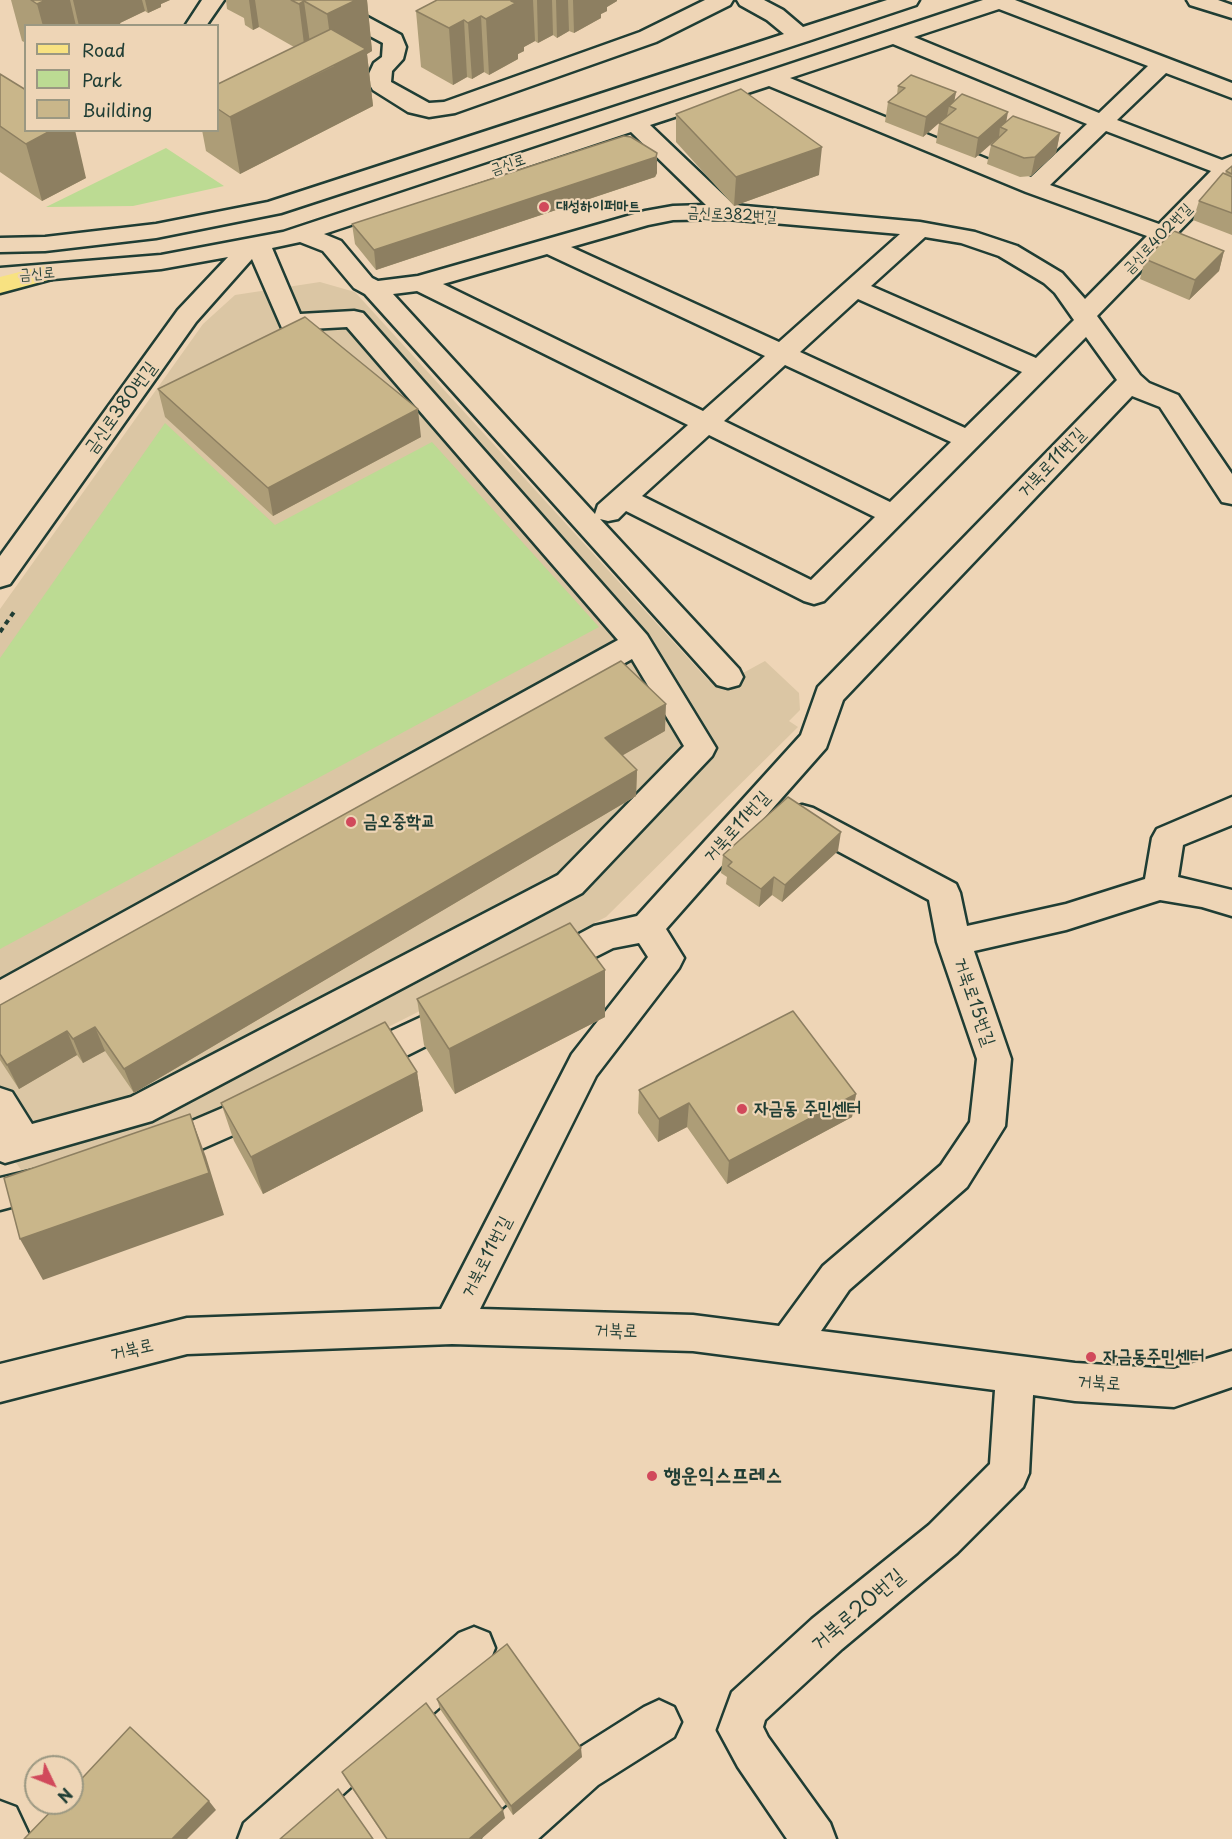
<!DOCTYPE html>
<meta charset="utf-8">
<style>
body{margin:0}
#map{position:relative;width:1232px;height:1839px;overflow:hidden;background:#eed5b6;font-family:"Playpen Sans",sans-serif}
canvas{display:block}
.legend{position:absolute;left:24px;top:24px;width:195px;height:108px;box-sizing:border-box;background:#eed5b6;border:2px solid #9b9882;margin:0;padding:8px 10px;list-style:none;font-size:18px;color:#1f3d34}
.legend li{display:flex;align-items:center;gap:12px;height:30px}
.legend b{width:30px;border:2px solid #9b9882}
.north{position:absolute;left:24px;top:1755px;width:60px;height:60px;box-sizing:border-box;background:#eed5b6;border:2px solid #9b9882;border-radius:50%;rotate:133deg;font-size:16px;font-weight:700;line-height:24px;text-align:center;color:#1f3d34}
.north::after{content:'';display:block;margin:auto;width:21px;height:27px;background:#d1495b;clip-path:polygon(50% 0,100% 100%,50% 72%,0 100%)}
</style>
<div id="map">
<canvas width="1232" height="1839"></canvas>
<ul class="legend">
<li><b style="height:8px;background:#f8e281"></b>Road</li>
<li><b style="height:16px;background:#bcdb93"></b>Park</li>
<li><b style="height:16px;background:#c9b68a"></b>Building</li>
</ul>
<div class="north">N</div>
</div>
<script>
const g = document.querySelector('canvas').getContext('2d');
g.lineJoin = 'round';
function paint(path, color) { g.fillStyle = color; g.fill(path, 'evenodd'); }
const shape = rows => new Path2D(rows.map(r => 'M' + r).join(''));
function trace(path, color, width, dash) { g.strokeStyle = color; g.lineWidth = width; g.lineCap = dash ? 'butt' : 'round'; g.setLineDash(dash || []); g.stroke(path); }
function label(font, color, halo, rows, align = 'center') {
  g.font = font + ' "Playpen Sans","Poor Story",sans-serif'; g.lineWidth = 4.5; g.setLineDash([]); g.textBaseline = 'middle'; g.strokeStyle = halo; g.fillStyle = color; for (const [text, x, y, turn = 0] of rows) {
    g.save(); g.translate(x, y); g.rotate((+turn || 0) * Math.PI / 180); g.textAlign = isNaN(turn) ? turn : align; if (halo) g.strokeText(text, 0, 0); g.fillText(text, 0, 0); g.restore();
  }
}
const built = shape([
 [320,282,355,292,709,681,732,679,765,661,799,693,800,710,789,721,798,727,606,917,200,1122,24,1174,0,1140,0,609,203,324,235,295]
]);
const green = shape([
 [166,148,224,186,133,206,46,207],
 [165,423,275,525,432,442,599,627,0,949,0,658]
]);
const path = shape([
 [0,632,16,609]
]);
const minor = shape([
 [202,0,224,0,206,26,185,26,202,0],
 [309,0,336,0,401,35,406,47,403,59,392,71,391,82,429,103,444,102,640,32,705,0,733,0,730,5,656,42,455,113,429,117,408,112,373,90,370,85,368,76,374,63,382,57,383,43,312,5,309,0],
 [737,0,764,0,783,10,803,27,887,0,919,0,916,5,808,41,281,213,156,238,45,251,0,252,0,238,45,237,156,224,268,202,784,34,767,20,740,5,737,0],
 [983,0,1015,0,1232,83,1232,98,1166,73,1117,120,1222,160,1232,156,1232,177,1097,316,1140,375,1149,383,1178,395,1232,474,1232,504,1222,502,1160,407,1132,396,843,700,826,748,666,929,684,958,679,968,596,1076,480,1309,693,1315,779,1326,823,1266,941,1165,970,1122,977,1059,937,942,929,900,791,826,786,817,791,808,802,805,813,808,956,884,960,893,967,926,1066,904,1145,879,1152,838,1157,829,1232,797,1232,825,1183,845,1178,877,1232,890,1232,916,1202,907,1160,900,1066,930,974,951,1011,1059,1005,1126,967,1187,849,1290,821,1331,1075,1363,1174,1369,1232,1351,1232,1387,1174,1407,1075,1401,1033,1395,1029,1473,1023,1487,957,1553,842,1649,765,1720,763,1727,768,1737,830,1823,836,1839,787,1839,738,1767,718,1730,732,1692,812,1619,929,1525,990,1464,995,1390,693,1351,452,1344,187,1354,0,1402,0,1364,187,1318,441,1309,572,1054,648,957,639,943,613,948,548,981,536,977,531,967,536,957,594,926,637,916,801,735,818,687,1117,380,1086,337,824,601,814,604,804,601,626,511,618,519,608,521,600,519,739,669,743,677,739,685,728,688,717,685,365,294,354,288,323,251,300,242,272,248,300,314,354,311,363,313,647,635,716,748,712,756,582,893,152,1121,5,1163,0,1161,0,1088,12,1092,32,1124,131,1097,558,875,684,746,632,659,12,1007,0,1011,0,980,618,640,347,327,291,330,282,328,252,259,196,322,10,584,0,587,0,556,178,310,228,257,161,269,0,284,0,268,161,255,283,232,983,0],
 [999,9,1148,66,1099,113,914,37,999,9],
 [893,44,1087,124,1031,177,790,78,893,44],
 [769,86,1026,192,1147,236,1085,299,1062,273,1017,246,975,232,920,222,734,205,650,125,769,86],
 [1106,131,1211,171,1159,224,1050,185,1106,131],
 [631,132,706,205,673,206,645,211,418,276,378,281,372,278,341,241,324,234,631,132],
 [727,219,900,234,779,342,571,247,648,225,673,220,727,219],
 [925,237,961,243,999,256,1044,283,1055,293,1074,320,1036,358,871,286,925,237],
 [547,254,765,356,703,411,443,284,547,254],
 [417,291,688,425,598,505,595,514,393,294,417,291],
 [858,299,1022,372,965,428,800,352,858,299],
 [785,365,951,442,890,502,724,421,785,365],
 [709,435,875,517,811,580,642,496,709,435],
 [1187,0,1218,0,1232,5,1232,18,1190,5,1187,0],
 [462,998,474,1002,479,1012,474,1022,370,1074,358,1078,346,1074,341,1063,346,1052,462,998],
 [267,1089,279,1093,285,1104,279,1115,158,1168,145,1163,140,1152,145,1141,267,1089],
 [51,1166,64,1171,69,1182,64,1193,0,1210,0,1178,51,1166],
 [474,1627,489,1633,495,1648,489,1663,293,1839,238,1839,244,1823,459,1633,474,1627],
 [659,1700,674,1707,681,1722,674,1737,598,1785,538,1839,482,1839,488,1823,568,1755,644,1707,659,1700],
 [0,1801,16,1807,31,1839,0,1839,0,1801]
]);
const major = shape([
 [43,266,52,269,55,274,52,279,0,293,0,277,43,266]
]);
const wall = shape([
 [11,0,170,0,161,4,161,7,148,13,145,11,120,23,121,26,26,26,26,43,22,41],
 [226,0,367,0,372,51,367,54,373,106,240,174,206,151,202,130,218,130,218,84,294,47,259,27,253,30,245,25,244,18,227,9],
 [437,0,617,0,617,1,607,7,607,11,601,14,601,18,574,33,569,31,557,38,553,35,538,43,535,41,524,47,524,51,518,54,518,59,489,75,484,72,472,79,467,77,453,85,421,67,416,11],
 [0,74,86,178,42,201,0,172],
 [898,86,956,92,954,101,1006,122,1060,133,1056,153,1031,176,1020,177,987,164,991,145,999,137,975,158,936,143,939,123,923,137,885,122,888,102,897,95],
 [676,114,819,175,734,206,676,142],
 [1232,166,1232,235,1193,220,1199,201,1225,174,1226,171],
 [657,173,655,177,376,270,355,244,352,224],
 [1224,251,1219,271,1189,300,1140,279,1145,259],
 [158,389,421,437,273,516,165,417],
 [665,731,622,755,637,770,636,796,134,1093,105,1051,83,1063,77,1055,19,1089,0,1060,0,1005],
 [838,851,782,902,772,895,759,907,726,884,727,877,721,873,723,855],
 [417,999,605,1017,455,1094,424,1045],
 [417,1072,423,1111,263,1194,234,1141,221,1103],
 [639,1090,856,1094,852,1117,727,1184,687,1127,658,1142,638,1113],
 [437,1699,582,1757,513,1815,440,1709],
 [342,1772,505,1818,481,1839,386,1839,347,1781]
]);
const shadedWall = shape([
 [46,0,70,0,76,26,43,26,37,4],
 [73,0,142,0,145,11,120,23,121,26,79,26],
 [145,0,170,0,161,4,161,7,148,13],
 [249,0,255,0,259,27,253,30],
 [356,0,367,0,372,51,367,54,373,106,240,174,230,117,334,66,327,14],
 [512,0,533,0,535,41,524,47,524,51,518,54,518,59,489,75,486,19],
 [537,0,552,0,553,35,538,43],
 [556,0,568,0,569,31,557,38],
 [573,0,617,0,617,1,607,7,607,11,601,14,601,18,574,33],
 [304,1,312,57,306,60,299,4],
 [481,16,484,72,472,79,468,23],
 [464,20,467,77,453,85,449,28],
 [956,92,953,108,949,106,947,116,923,137,926,117],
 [1008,112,1005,129,1000,127,999,137,975,158,978,138],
 [52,130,75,130,86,178,42,201,26,144],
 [1060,133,1056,153,1031,176,1035,157],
 [822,147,819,175,734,206,736,177],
 [657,153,657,173,655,177,376,270,374,250],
 [1224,251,1219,271,1189,300,1195,280],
 [418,409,421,437,273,516,268,488],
 [666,704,665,731,606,765,605,738],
 [637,770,636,796,134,1093,124,1069],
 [841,832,838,851,782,902,785,885],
 [774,877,772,895,759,907,761,889],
 [605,970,605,1017,455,1094,449,1049],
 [95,1027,105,1051,83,1063,73,1039],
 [67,1031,77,1055,19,1089,7,1065],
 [417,1072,423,1111,263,1194,251,1157],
 [856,1094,852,1117,727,1184,729,1161],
 [689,1103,687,1127,658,1142,659,1119],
 [190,1114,206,1157,224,1215,43,1280,20,1239],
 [581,1748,582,1757,513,1815,511,1806],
 [209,1801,216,1810,187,1839,172,1839],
 [503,1810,505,1818,481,1839,469,1839]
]);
const building = shape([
 [31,0,46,0,37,4,31,0],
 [291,0,356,0,327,14,304,1,299,4,291,0],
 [437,0,512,0,511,1,516,3,486,19,481,16,468,23,464,20,449,28,416,11,437,0],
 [331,29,366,49,230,117,218,109,218,84,331,29],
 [0,74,26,90,26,130,52,130,26,144,0,126,0,74],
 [911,75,956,92,926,117,888,102,905,88,898,86,911,75],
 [741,89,822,147,736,177,676,114,741,89],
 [962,94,1008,112,978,138,939,123,956,109,949,106,962,94],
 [1013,116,1060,133,1035,157,1024,158,991,145,1007,130,1000,127,1013,116],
 [624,136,631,137,657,153,656,157,374,250,352,224,624,136],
 [1232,166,1232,174,1226,171,1232,166],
 [1223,173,1232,177,1232,213,1199,201,1223,173],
 [1174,231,1224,251,1195,280,1145,259,1174,231],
 [305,317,418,409,268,488,158,389,305,317],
 [621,661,666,704,605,738,637,770,124,1069,95,1027,73,1039,67,1031,7,1065,0,1054,0,1005,621,661],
 [788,797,841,832,785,885,774,877,761,889,728,866,732,862,723,855,788,797],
 [570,923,605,970,449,1049,417,999,570,923],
 [793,1011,856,1094,729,1161,689,1103,659,1119,639,1090,793,1011],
 [385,1022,417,1072,251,1157,221,1103,385,1022],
 [190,1114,209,1173,20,1239,4,1178,190,1114],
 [507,1644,581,1748,511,1806,437,1699,507,1644],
 [426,1703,503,1810,469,1839,387,1839,342,1772,426,1703],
 [130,1727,209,1801,172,1839,24,1839,59,1803,72,1803,72,1789,130,1727],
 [338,1789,373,1839,280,1839,338,1789]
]);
const markers = [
 [544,207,6,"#d1495b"],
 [351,822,6,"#d1495b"],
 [742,1109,6,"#d1495b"],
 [1091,1357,6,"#d1495b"],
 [652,1476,6,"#d1495b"]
];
const farStreetnames = [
 ["금신로",508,165,-19],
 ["금신로382번길",732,215,3],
 ["금신로402번길",1158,239,-46],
 ["금신로",37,274,-4]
];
const farPoinames = [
 ["대성하이퍼마트",556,207]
];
const streetNames = [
 ["금신로380번길",121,408,-54],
 ["거북로11번길",1052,463,-46],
 ["거북로11번길",737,827,-48],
 ["거북로15번길",974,1002,71],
 ["거북로11번길",487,1257,-63],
 ["거북로",616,1331,2],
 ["거북로",132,1350,-13],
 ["거북로",1099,1383,4]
];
const poiNames = [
 ["금오중학교",363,822],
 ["자금동 주민센터",754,1109],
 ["자금동주민센터",1103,1357]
];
const nearPoinames = [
 ["행운익스프레스",664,1476]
];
const nearStreetnames = [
 ["거북로20번길",858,1610,-40]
];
paint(built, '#dbc6a4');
paint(green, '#bcdb93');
trace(minor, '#1f3d34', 5);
trace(major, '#1f3d34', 5);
trace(path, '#1f3d34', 4, [5, 4.5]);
paint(minor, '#eed5b6');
paint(major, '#f8e281');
paint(wall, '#ad9d77');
paint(shadedWall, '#8d7f61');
paint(building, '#c9b68a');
trace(building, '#8d7f61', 1.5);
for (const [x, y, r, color] of markers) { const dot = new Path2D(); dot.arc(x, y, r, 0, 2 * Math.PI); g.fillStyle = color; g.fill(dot); trace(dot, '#eed5b6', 2); }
label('15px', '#1f3d34', '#eed5b6', farStreetnames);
label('bold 15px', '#1f3d34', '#eed5b6', farPoinames, 'left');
label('18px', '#1f3d34', '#eed5b6', streetNames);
label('bold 18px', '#1f3d34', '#eed5b6', poiNames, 'left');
label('bold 21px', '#1f3d34', '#eed5b6', nearPoinames, 'left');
label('21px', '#1f3d34', '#eed5b6', nearStreetnames);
</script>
